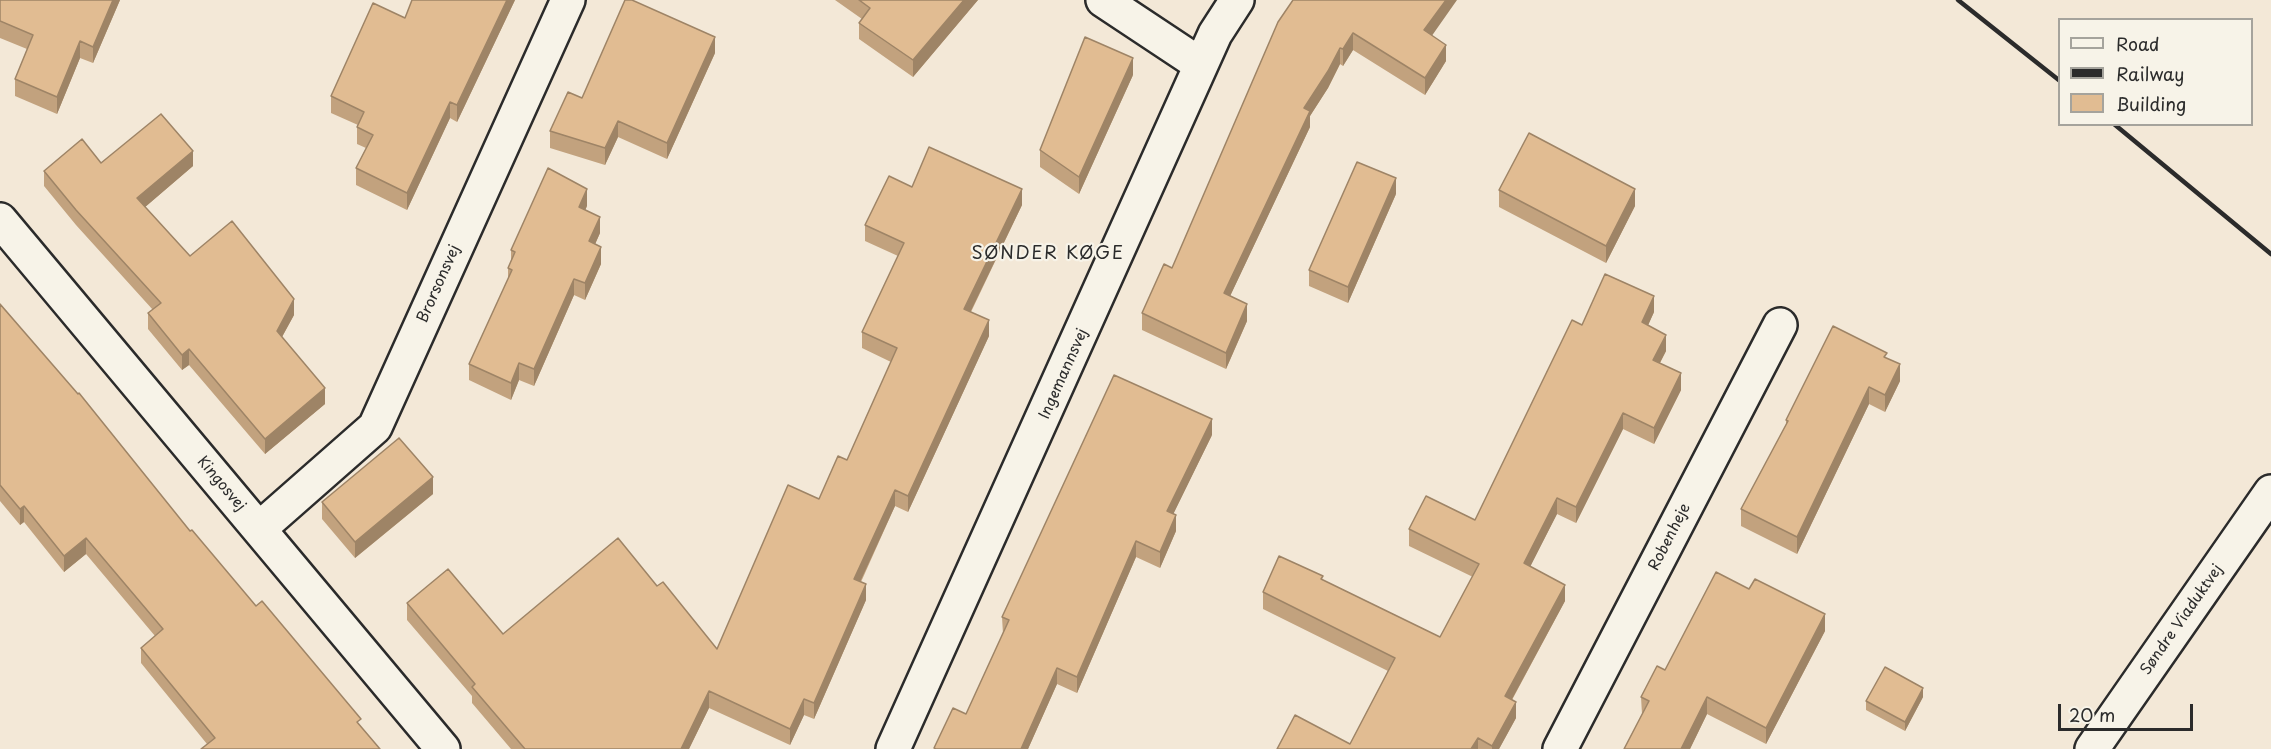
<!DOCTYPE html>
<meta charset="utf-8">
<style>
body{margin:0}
#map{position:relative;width:2271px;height:749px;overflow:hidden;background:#f3e8d7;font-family:"Playpen Sans",sans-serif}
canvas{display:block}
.legend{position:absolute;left:2058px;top:18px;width:195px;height:108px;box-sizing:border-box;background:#f7f3e8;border:2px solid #a5a39c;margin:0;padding:8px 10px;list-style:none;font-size:18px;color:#2b2b2b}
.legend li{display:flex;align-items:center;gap:12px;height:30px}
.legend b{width:30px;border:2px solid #a5a39c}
.scale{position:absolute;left:2058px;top:704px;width:135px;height:27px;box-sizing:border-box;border:3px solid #2b2b2b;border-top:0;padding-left:8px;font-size:18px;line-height:21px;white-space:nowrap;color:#2b2b2b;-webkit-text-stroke:4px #f7f3e8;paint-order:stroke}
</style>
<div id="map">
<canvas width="2271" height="749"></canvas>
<ul class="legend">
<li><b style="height:8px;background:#f7f3e8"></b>Road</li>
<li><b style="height:8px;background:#2b2b2b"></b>Railway</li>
<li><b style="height:16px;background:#e1bc92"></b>Building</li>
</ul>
<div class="scale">20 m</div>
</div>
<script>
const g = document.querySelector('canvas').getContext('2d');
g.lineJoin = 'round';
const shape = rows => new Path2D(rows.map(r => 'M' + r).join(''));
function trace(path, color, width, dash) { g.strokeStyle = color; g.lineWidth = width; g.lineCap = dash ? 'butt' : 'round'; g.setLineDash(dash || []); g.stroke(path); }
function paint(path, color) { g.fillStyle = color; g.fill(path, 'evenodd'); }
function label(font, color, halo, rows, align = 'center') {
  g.font = font + ' "Playpen Sans",sans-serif'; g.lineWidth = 4.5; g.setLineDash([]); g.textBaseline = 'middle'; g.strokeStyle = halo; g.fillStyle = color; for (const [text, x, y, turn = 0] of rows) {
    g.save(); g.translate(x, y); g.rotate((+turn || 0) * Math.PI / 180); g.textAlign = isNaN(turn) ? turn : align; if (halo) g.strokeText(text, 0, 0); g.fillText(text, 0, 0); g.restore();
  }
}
const minor = shape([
 [1103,0,1201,65],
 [0,220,443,749],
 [259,529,375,427,568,0],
 [893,749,1215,34,1237,0],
 [1560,749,1780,325]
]);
const secondary = shape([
 [2092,749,2271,492]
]);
const rail = shape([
 [1958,0,2060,81],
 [2114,124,2271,254]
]);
const wall = shape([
 [0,0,120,0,93,63,80,58,57,114,15,96,15,79,27,49,0,38],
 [515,0,457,122,450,118,407,210,356,185,356,168,366,148,357,144,357,127,358,125,331,113,331,96,405,18],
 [835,0,978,0,913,77,859,39,859,23,862,19],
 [1278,22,1432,36,1446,61,1425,95,1353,50,1343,66,1340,64,1328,88,1310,116,1310,127,1230,296,1247,321,1226,369,1142,330,1142,313,1172,268],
 [715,53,667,159,618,137,605,165,550,148,550,131,582,98],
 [1133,75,1079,194,1040,167,1040,150],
 [101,163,193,166,145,207,190,256,294,315,282,337,325,404,265,454,189,365,182,370,148,329,148,313,153,310,76,225,44,186,44,171],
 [912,187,1022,205,971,312,989,336,908,512,895,506,861,582,866,600,814,719,804,715,790,745,709,708,689,749,511,749,472,703,472,696,407,620,407,603,503,634,657,586,717,649,819,499,847,460,891,362,862,348,862,332,898,256,865,241,865,225],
 [1499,190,1635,206,1606,263,1499,207],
 [1396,194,1348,303,1309,286,1309,270],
 [587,206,585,210,600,233,595,244,601,264,585,300,574,295,534,386,519,380,511,400,469,380,469,364,508,279,508,268,511,261,511,250],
 [0,304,190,531,256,606,361,719,207,744,141,663,141,648,155,636,86,554,64,572,24,522,20,525,0,501],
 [1654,312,1648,325,1666,351,1660,363,1681,390,1654,444,1623,429,1576,523,1557,514,1530,566,1565,601,1512,700,1516,718,1499,749,1277,749,1350,744,1388,671,1263,609,1263,592,1323,580,1440,637,1473,577,1409,546,1409,529,1475,520,1582,325],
 [1887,358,1900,381,1885,412,1869,404,1797,554,1741,526,1741,509,1786,425,1786,420],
 [1212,435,1173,514,1176,531,1160,568,1136,557,1077,693,1057,684,1028,749,934,749,934,748,966,714,1003,634,1002,617],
 [433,494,355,558,322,519,322,502],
 [1825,631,1766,744,1707,714,1690,749,1624,749,1642,714,1641,697,1665,670],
 [1923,697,1905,731,1866,710,1866,701]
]);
const shadedWall = shape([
 [113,0,120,0,93,63,93,47],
 [507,0,515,0,457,122,457,105],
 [964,0,978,0,913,77,913,60],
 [1446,0,1457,0,1424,47,1424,30],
 [1353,33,1353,50,1343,66,1343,49],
 [715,37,715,53,667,159,667,143],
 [80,41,80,58,57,114,57,97],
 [1446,45,1446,61,1425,95,1425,78],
 [1340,48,1340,64,1328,88,1310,116,1310,127,1224,309,1224,293,1304,108],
 [1133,58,1133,75,1079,194,1079,177],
 [450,102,450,118,407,210,407,193],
 [618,121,618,137,605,165,605,148],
 [193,151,193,166,137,214,137,198],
 [1396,178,1396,194,1348,303,1348,287],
 [587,189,587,206,579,224,579,207],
 [1022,189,1022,205,964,325,964,309],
 [1635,189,1635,206,1606,263,1606,246],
 [600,217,600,233,589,258,589,241],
 [601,247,601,264,585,300,585,283],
 [574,279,574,295,534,386,534,369],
 [1654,296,1654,312,1642,339,1642,322],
 [294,299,294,315,277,346,277,331],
 [1247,304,1247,321,1226,369,1226,353],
 [989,320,989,336,908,512,908,496],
 [1666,335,1666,351,1653,376,1653,360],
 [189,349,189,365,182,370,182,355],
 [519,363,519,380,511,400,511,383],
 [1900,364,1900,381,1885,412,1885,395],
 [1681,373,1681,390,1654,444,1654,428],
 [1869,387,1869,404,1797,554,1797,537],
 [325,388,325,404,265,454,265,439],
 [1623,413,1623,429,1576,523,1576,507],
 [1212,419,1212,435,1167,527,1167,511],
 [433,477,433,494,355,558,355,542],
 [895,490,895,506,854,595,854,579],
 [1557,498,1557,514,1524,579,1524,563],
 [24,506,24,522,20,525,20,509],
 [1176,515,1176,531,1160,568,1160,552],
 [86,538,86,554,64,572,64,556],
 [1136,541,1136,557,1077,693,1077,677],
 [866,584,866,600,814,719,814,703],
 [1565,585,1565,601,1505,712,1505,696],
 [1825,614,1825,631,1766,744,1766,728],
 [1057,668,1057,684,1028,749,1021,749],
 [1923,688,1923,697,1905,731,1905,722],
 [709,691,709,708,689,749,681,749],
 [1707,697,1707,714,1690,749,1681,749],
 [804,699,804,715,790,745,790,729],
 [1516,702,1516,718,1499,749,1492,749,1492,746],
 [1478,738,1478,749,1471,749]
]);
const building = shape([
 [0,0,113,0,93,47,80,41,57,97,15,79,33,35,0,21,0,0],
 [412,0,507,0,457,105,450,102,407,193,356,168,373,135,357,127,364,112,331,96,373,3,405,18,412,0],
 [625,0,632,0,715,37,667,143,618,121,605,148,550,131,568,92,582,98,625,0],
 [859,0,964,0,913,60,859,23,870,8,859,0],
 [1293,0,1446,0,1424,30,1446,45,1425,78,1353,33,1343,49,1340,48,1328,71,1304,108,1310,111,1224,293,1247,304,1226,353,1142,313,1164,264,1172,268,1278,22,1293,0],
 [1085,37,1133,58,1079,177,1040,150,1085,37],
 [161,114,193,151,137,198,190,256,232,221,294,299,277,331,325,388,265,439,189,349,182,355,148,313,161,303,76,210,44,171,82,139,101,163,161,114],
 [1529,133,1635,189,1606,246,1499,190,1529,133],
 [929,147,1022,189,964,309,989,320,908,496,895,490,854,579,866,584,814,703,804,699,790,729,709,691,681,749,525,749,472,687,475,684,407,603,448,569,503,634,618,538,657,586,663,582,717,649,788,485,819,499,838,456,847,460,897,348,862,332,904,243,865,225,889,176,912,187,929,147],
 [1357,162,1396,178,1348,287,1309,270,1357,162],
 [548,168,587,189,579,207,600,217,589,241,601,247,585,283,574,279,534,369,519,363,511,383,469,364,512,270,508,268,515,252,511,250,548,168],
 [1605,274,1654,296,1642,322,1666,335,1653,360,1681,373,1654,428,1623,413,1576,507,1557,498,1524,563,1565,585,1505,696,1516,702,1492,746,1478,738,1471,749,1277,749,1295,715,1350,744,1395,658,1263,592,1279,556,1323,576,1321,579,1440,637,1479,564,1409,529,1426,496,1475,520,1572,320,1582,325,1605,274],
 [0,304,78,394,79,393,190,531,192,530,256,606,262,601,361,719,357,722,380,749,201,749,215,738,141,648,163,629,86,538,64,556,24,506,20,509,0,485,0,304],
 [1833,326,1887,353,1884,357,1900,364,1885,395,1869,387,1797,537,1741,509,1788,421,1786,420,1833,326],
 [1114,375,1212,419,1167,511,1176,515,1160,552,1136,541,1077,677,1057,668,1021,749,936,749,934,748,953,708,966,714,1009,620,1002,617,1114,375],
 [399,438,433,477,355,542,322,502,399,438],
 [1716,572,1749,589,1755,579,1825,614,1766,728,1707,697,1681,749,1624,749,1649,701,1641,697,1657,666,1665,670,1716,572],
 [1885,667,1923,688,1905,722,1866,701,1885,667]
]);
const streetNames = [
 ["Brorsonsvej",439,284,-66],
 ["Ingemannsvej",1064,374,-66],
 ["Kingosvej",221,484,50],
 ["Robenheje",1670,537,-63],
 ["Søndre Viaduktvej",2182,620,-55]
];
const quarterNames = [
 ["SØNDER KØGE",1048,254]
];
trace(minor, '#2b2b2b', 38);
trace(secondary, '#2b2b2b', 38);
trace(minor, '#f7f3e8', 33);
trace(secondary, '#f7f3e8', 33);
trace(rail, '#2b2b2b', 4.5);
paint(wall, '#c2a27e');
paint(shadedWall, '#9e8466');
paint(building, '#e1bc92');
trace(building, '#9e8466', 1.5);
label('15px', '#2b2b2b', '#f7f3e8', streetNames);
g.letterSpacing = '1.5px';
label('18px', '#2b2b2b', '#f7f3e8', quarterNames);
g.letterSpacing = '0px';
</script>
